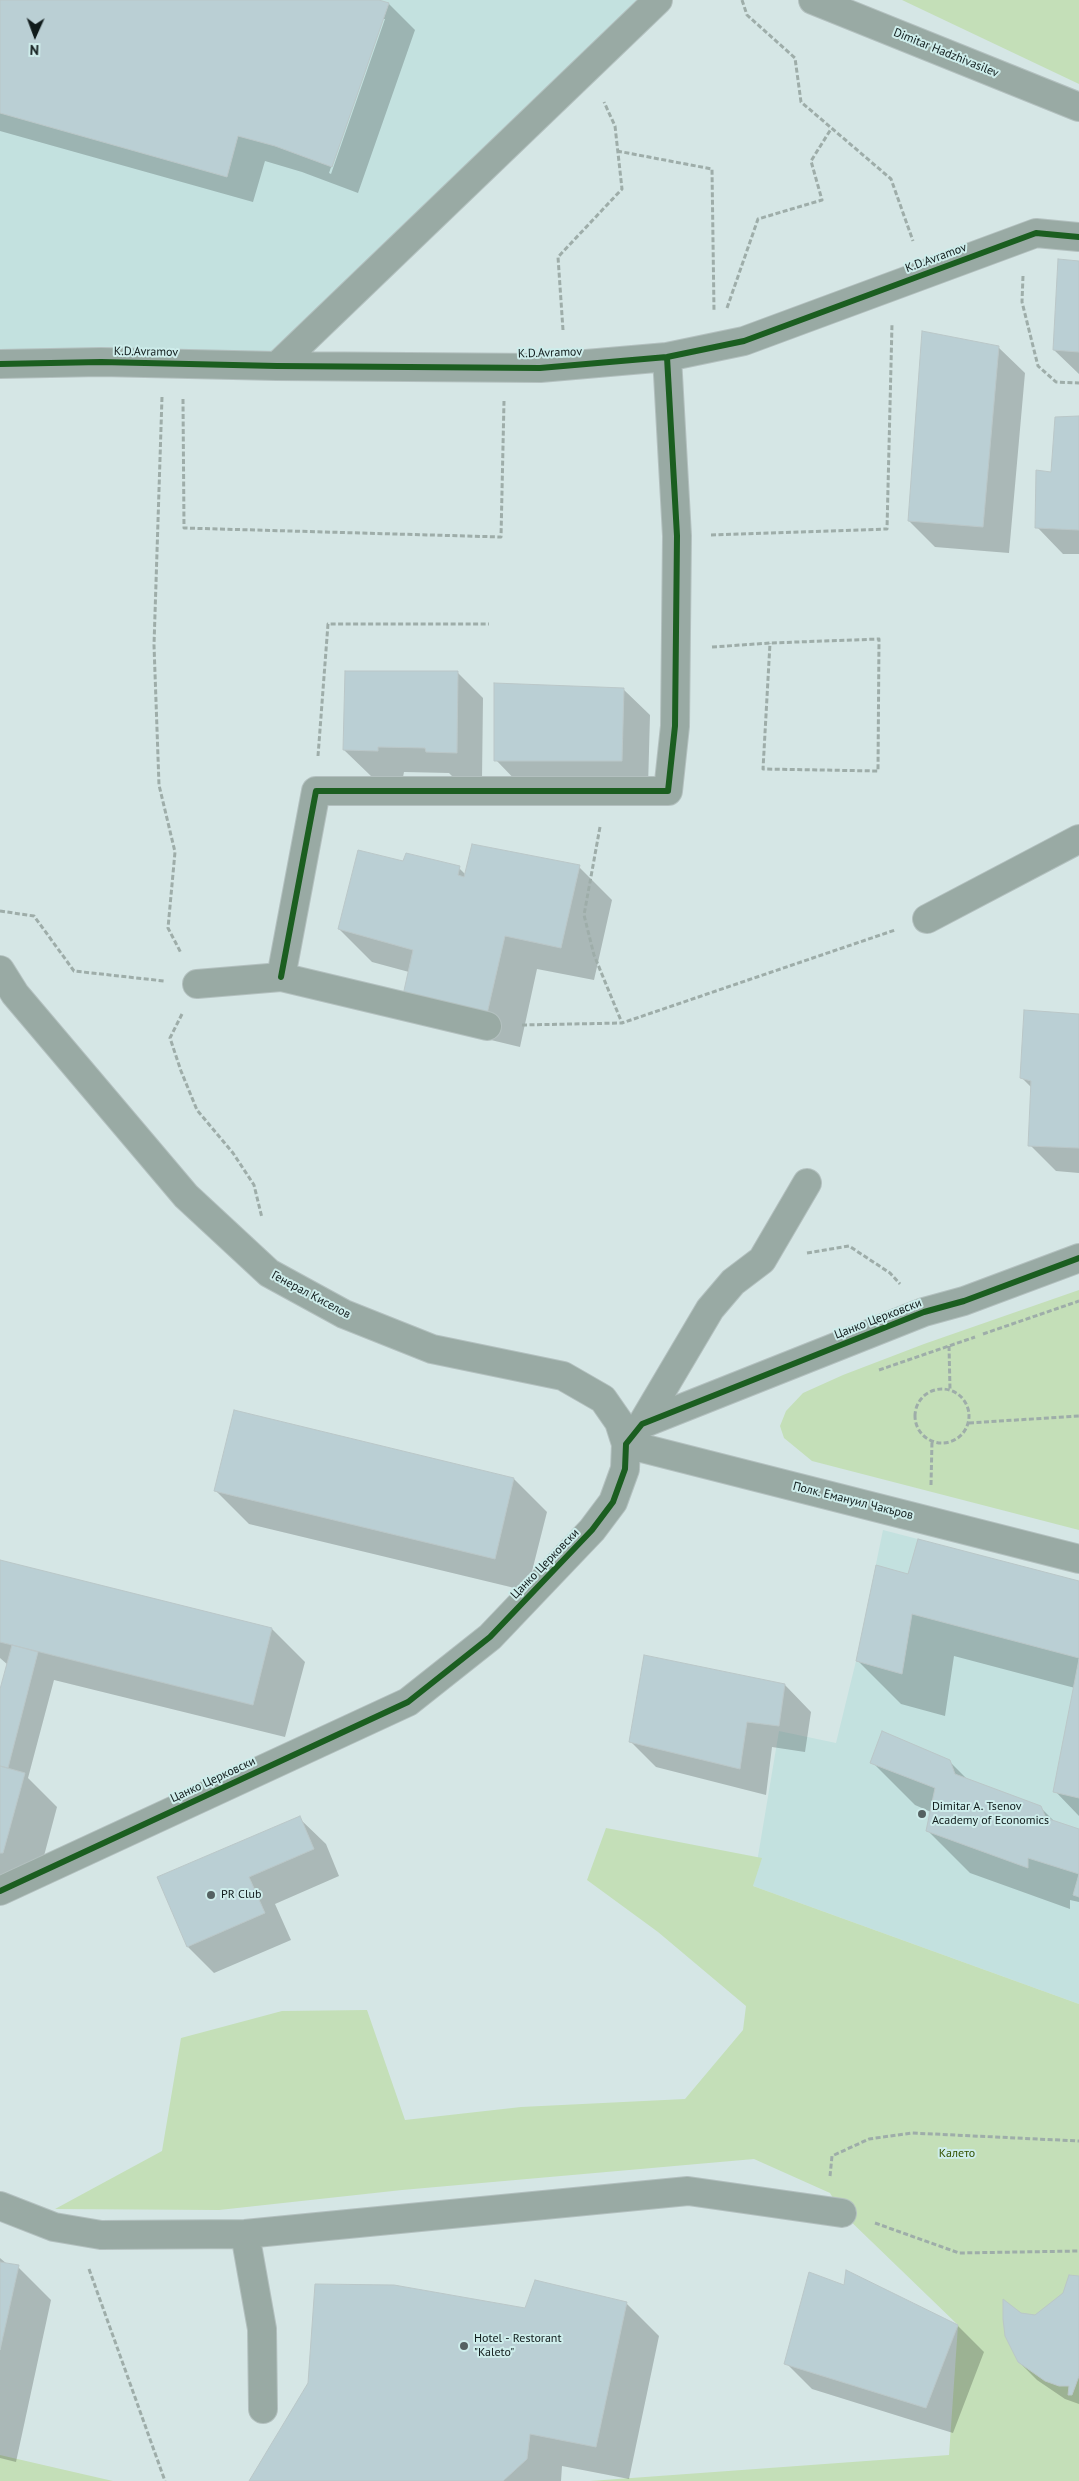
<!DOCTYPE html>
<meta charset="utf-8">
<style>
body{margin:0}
#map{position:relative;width:1079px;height:2481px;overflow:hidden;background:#d5e6e5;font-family:"PT Sans",sans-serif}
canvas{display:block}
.north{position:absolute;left:10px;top:10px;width:50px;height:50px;-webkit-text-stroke:4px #ceedeb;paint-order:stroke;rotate:182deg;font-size:14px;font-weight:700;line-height:20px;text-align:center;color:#101b1b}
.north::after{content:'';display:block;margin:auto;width:18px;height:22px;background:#101b1b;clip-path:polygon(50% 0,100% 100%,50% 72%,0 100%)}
</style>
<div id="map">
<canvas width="1079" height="2481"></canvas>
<div class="north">N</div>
</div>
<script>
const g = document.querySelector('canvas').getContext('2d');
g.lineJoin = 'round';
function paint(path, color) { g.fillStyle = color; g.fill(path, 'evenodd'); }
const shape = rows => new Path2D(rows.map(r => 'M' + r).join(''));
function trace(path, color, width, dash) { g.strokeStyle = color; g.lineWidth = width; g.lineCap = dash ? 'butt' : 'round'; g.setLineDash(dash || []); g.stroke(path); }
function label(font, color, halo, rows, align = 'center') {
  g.font = font + ' "PT Sans",sans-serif'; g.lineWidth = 4; g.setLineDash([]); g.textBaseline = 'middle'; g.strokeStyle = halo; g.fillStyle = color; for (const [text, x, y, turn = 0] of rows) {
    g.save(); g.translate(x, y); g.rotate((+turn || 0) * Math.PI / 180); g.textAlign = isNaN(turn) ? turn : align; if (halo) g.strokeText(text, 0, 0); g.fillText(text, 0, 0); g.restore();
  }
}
const built = shape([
 [0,0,658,0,277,366,0,363],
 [883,1530,1079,1581,1079,2004,753,1886,779,1731,836,1743,856,1661]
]);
const green = shape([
 [902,0,1079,0,1079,84],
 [1079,1290,1079,1530,812,1461,784,1438,780,1426,786,1411,803,1393,843,1375,924,1344],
 [606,1828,762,1858,753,1886,1079,2004,1079,2481,590,2481,949,2455,958,2325,842,2213,830,2193,754,2159,402,2190,219,2210,55,2209,162,2151,181,2038,282,2011,367,2010,405,2120,521,2107,685,2099,743,2030,746,2006,658,1932,587,1880],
 [0,2455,78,2473,113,2481,0,2481]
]);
const shadow = shape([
 [0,0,375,0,389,4,415,30,358,193,302,172,265,161,253,202,0,131],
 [382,19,385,19,331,174,329,173],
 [1079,262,1079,374,1054,350],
 [998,347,1025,373,1009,553,935,547,909,521],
 [1079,417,1079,554,1063,554,1037,527,1052,473],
 [457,672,483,698,482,779,454,778,449,773,404,772,403,777,371,776,344,750],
 [623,689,650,715,648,787,522,787,496,760],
 [404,862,459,868,466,875,579,867,612,900,594,980,537,969,520,1047,437,1027,409,972,372,962,339,929],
 [1079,1016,1079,1173,1056,1171,1030,1145,1032,1088,1021,1077],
 [235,1412,514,1479,547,1512,527,1591,249,1524,216,1491],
 [0,1561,272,1629,305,1662,285,1737,54,1680,28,1778,57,1807,36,1886,0,1876,0,1694,8,1665,0,1658],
 [908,1576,1079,1582,1079,1816,1055,1791,1075,1688,954,1656,945,1716,901,1704,858,1661],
 [785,1685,811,1712,805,1752,772,1747,766,1795,656,1767,630,1741],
 [949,1761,968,1780,1040,1807,1056,1823,1079,1831,1079,1902,1070,1900,1070,1909,970,1873,927,1830,931,1812,915,1805,872,1762],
 [299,1818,326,1844,339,1876,275,1904,291,1940,214,1973,188,1947],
 [0,2258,7,2264,18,2267,51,2300,16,2462,0,2458],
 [847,2271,958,2326,984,2352,953,2433,812,2389,786,2363,845,2287],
 [1079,2277,1079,2404,1065,2399,1037,2380,1019,2362,1021,2314,1035,2316,1064,2294],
 [626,2303,659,2336,629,2479,562,2466,561,2481,252,2481,526,2310]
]);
const building = shape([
 [0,0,379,0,389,3,332,167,275,146,238,136,227,177,0,113,0,0],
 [1058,259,1079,261,1079,352,1053,350,1058,259],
 [922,331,999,346,983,527,908,521,922,331],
 [1079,416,1079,530,1035,528,1036,470,1051,472,1055,417,1079,416],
 [345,671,458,671,457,753,426,752,425,748,378,747,378,751,343,750,345,671],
 [494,683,624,688,622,761,494,761,494,683],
 [472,844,580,865,561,948,505,936,487,1014,403,995,413,950,338,929,358,850,403,861,406,853,460,866,458,875,464,877,472,844],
 [1024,1010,1079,1014,1079,1148,1028,1146,1031,1081,1020,1078,1024,1010],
 [234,1410,514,1478,495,1559,214,1491,234,1410],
 [918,1539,1079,1581,1079,1658,912,1614,902,1674,856,1661,876,1565,908,1574,918,1539],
 [0,1560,272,1628,253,1705,0,1642,0,1560],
 [12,1645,38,1652,8,1768,0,1766,0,1689,12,1645],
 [644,1655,785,1684,779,1726,747,1722,740,1769,629,1742,644,1655],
 [1079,1659,1079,1798,1053,1792,1079,1659],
 [882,1731,950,1760,955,1774,1041,1806,1046,1818,1079,1829,1079,1897,1073,1895,1079,1874,1028,1858,1028,1868,926,1831,935,1788,870,1763,882,1731],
 [0,1766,25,1773,3,1853,0,1853,0,1766],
 [300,1816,314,1849,249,1877,265,1913,187,1947,157,1877,300,1816],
 [0,2262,19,2265,0,2350,0,2262],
 [846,2270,958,2325,926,2408,784,2364,809,2272,844,2285,846,2270],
 [1069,2275,1079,2276,1079,2376,1072,2395,1068,2395,1069,2386,1059,2386,1045,2381,1018,2362,1005,2336,1003,2319,1003,2299,1021,2313,1035,2315,1063,2293,1069,2275],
 [535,2280,627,2302,596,2447,530,2434,527,2459,503,2481,249,2481,308,2383,315,2284,394,2285,525,2308,535,2280]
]);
const path = shape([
 [742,0,747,15,795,58,801,102,891,179,913,241],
 [617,151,712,169,714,311],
 [1023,276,1022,302,1038,366,1056,382,1079,383],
 [727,308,758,219,822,200,811,161,831,129],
 [563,330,558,257,622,189,615,126,604,102],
 [162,397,154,645,159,785,175,852,168,928,181,953],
 [183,399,184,528,501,537,504,401],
 [711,535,887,529,892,324],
 [712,647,770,643,879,639,878,771,763,769,770,643],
 [318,756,328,624,489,624],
 [600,827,584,915,594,955,622,1023],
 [0,911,34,916,74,971,164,981],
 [182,1014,170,1038,181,1071,197,1110,233,1153,254,1185,262,1218],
 [522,1025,622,1023,895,930],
 [807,1253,849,1246,890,1273,900,1284],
 [983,1334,1079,1301],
 [949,1346,950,1389],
 [879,1370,975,1337],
 '915 1416a27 27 0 1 1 54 0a27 27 0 1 1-54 0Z',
 [969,1423,1079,1416],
 [931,1485,932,1441],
 [830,2176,832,2156,869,2139,912,2133,1079,2141],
 [875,2223,959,2253,1079,2251],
 [89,2269,165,2481]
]);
const minor = shape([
 [813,0,1079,107],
 [0,364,101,362,277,366,540,368,667,357,744,341,1036,233,1079,237],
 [277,366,658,0],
 [927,919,1079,839],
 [0,970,15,994,186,1196,269,1273,344,1314,432,1349,563,1376,603,1399,619,1422,626,1444],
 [281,977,316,791,668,791,675,726,677,536,667,357],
 [197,984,281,977,487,1026],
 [642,1424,710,1309,733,1282,762,1260,807,1183],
 [626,1444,1079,1559],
 [0,1891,408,1702,490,1637,592,1530,613,1502,625,1469,626,1444,642,1424,924,1312,964,1301,1079,1258],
 [0,2206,54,2227,101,2235,245,2234,688,2191,842,2213],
 [245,2234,262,2329,263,2409]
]);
const cycleway = shape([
 [0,364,101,362,277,366,540,368,667,357,744,341,1036,233,1079,237],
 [281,977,316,791,668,791,675,726,677,536,667,357],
 [0,1891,408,1702,490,1637,592,1530,613,1502,625,1469,626,1444,642,1424,924,1312,964,1301,1079,1258]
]);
const markers = [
 [922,1814,5,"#556262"],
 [211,1895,5,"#556262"],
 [464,2346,5,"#556262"]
];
const streetNames = [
 ["Dimitar Hadzhivasilev",946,53,22],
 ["K.D.Avramov",936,258,-20],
 ["K.D.Avramov",146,352,1],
 ["K.D.Avramov",550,353,-2],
 ["Генерал Киселов",311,1295,28],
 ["Цанко Церковски",878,1319,-21],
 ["Полк. Емануил Чакъров",853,1501,14],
 ["Цанко Церковски",545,1564,-46],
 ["Цанко Церковски",213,1780,-25]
];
const poiNames = [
 ["Dimitar A. Tsenov",932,1807],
 ["Academy of Economics",932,1821],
 ["PR Club",221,1895],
 ["Hotel - Restorant",474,2339],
 ["\"Kaleto\"",474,2353]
];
const parkNames = [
 ["Калето",957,2154]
];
paint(built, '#c3e1df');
paint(green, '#c4dfb8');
paint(shadow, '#0003');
paint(building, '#bacfd4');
trace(building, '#bac7c8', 1);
trace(minor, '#b3c0bf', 30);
trace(path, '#9eada9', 3, [5, 2.5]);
trace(minor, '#99aaa4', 28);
trace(cycleway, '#1b5e20', 6);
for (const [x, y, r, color] of markers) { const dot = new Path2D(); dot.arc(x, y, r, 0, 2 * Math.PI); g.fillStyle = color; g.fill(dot); trace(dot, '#ceedeb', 2); }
label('12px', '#101b1b', '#ceedeb', streetNames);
label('12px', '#101b1b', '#ceedeb', poiNames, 'left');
label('12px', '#335100', '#ceedeb', parkNames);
</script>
